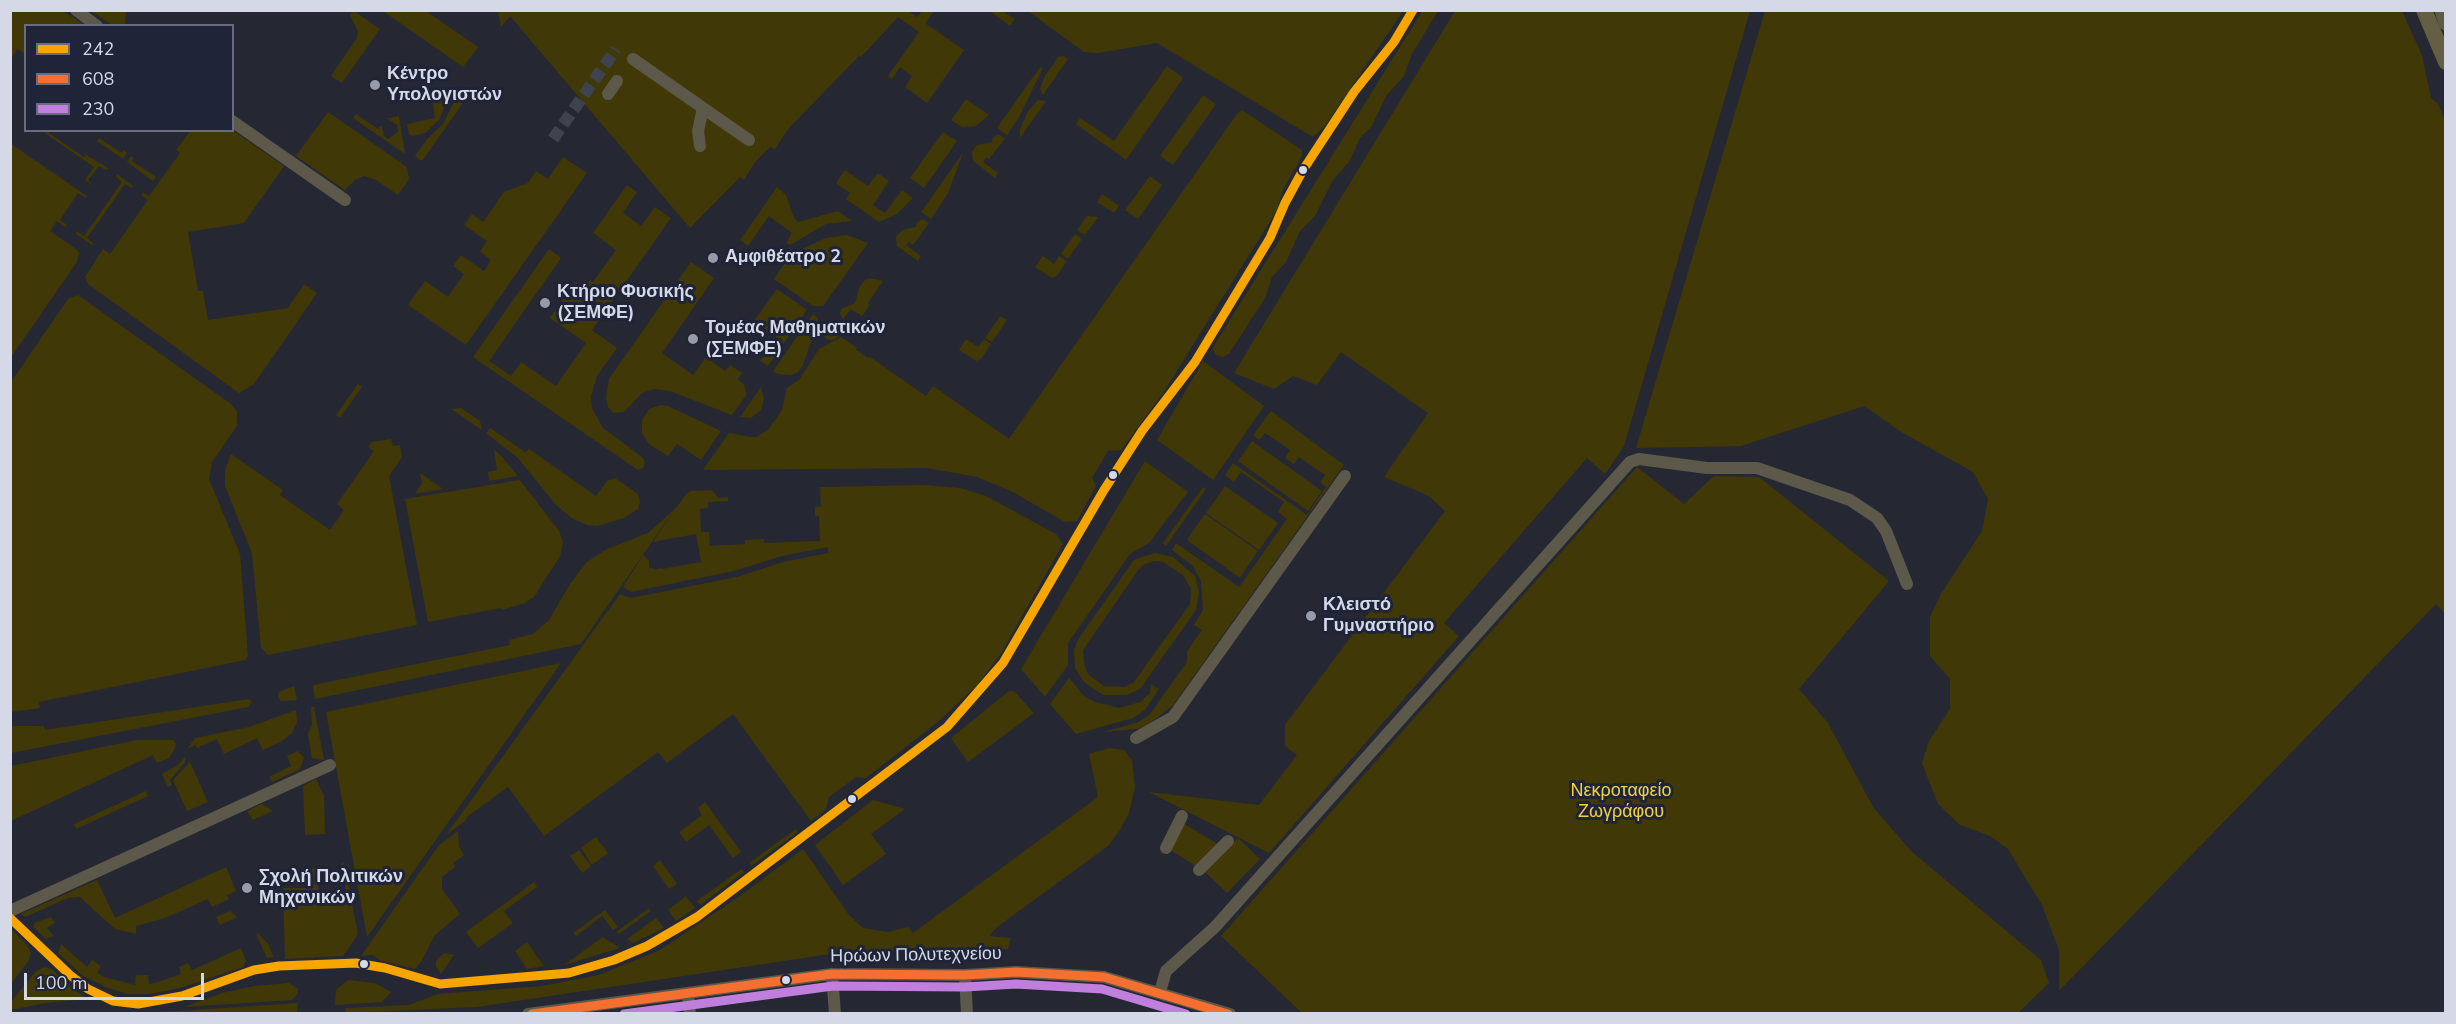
<!DOCTYPE html>
<meta charset="utf-8">
<style>
body{margin:0}
#map{position:relative;width:2456px;height:1024px;overflow:hidden;background:#252832;font-family:"Nunito Sans",sans-serif}
canvas{display:block}
.frame{position:absolute;inset:0;border:12px solid #d5d9e7;pointer-events:none}
.legend{position:absolute;left:24px;top:24px;width:210px;height:108px;box-sizing:border-box;background:#1f2438;border:2px solid #686c7e;margin:0;padding:8px 10px;list-style:none;font-size:18px;color:#d5d9e7}
.legend li{display:flex;align-items:center;gap:12px;height:30px}
.legend b{width:30px;border:2px solid #686c7e}
.scale{position:absolute;left:24px;top:973px;width:180px;height:27px;box-sizing:border-box;border:3px solid #d5d9e7;border-top:0;padding-left:8px;font-size:18px;line-height:21px;white-space:nowrap;color:#d5d9e7;-webkit-text-stroke:4px #1f2438;paint-order:stroke}
</style>
<div id="map">
<canvas width="2456" height="1024"></canvas>
<div class="frame"></div>
<ul class="legend">
<li><b style="height:8px;background:#f7a600"></b>242</li>
<li><b style="height:8px;background:#f46f30"></b>608</li>
<li><b style="height:8px;background:#c07fdc"></b>230</li>
</ul>
<div class="scale">100 m</div>
</div>
<script>
const g = document.querySelector('canvas').getContext('2d');
g.lineJoin = 'round';
function paint(path, color) { g.fillStyle = color; g.fill(path, 'evenodd'); }
const shape = rows => new Path2D(rows.map(r => 'M' + r).join(''));
function trace(path, color, width, dash) { g.strokeStyle = color; g.lineWidth = width; g.lineCap = dash ? 'butt' : 'round'; g.setLineDash(dash || []); g.stroke(path); }
function label(font, color, halo, rows, align = 'center') {
  g.font = font + ' "Nunito Sans",sans-serif'; g.lineWidth = 6; g.setLineDash([]); g.textBaseline = 'middle'; g.strokeStyle = halo; g.fillStyle = color; for (const [text, x, y, turn = 0] of rows) {
    g.save(); g.translate(x, y); g.rotate((+turn || 0) * Math.PI / 180); g.textAlign = isNaN(turn) ? turn : align; if (halo) g.strokeText(text, 0, 0); g.fillText(text, 0, 0); g.restore();
  }
}
const green = shape([
 [11,10,63,11,84,25,26,26,25,54,17,49,11,59],
 [907,10,917,17,922,11,934,11,925,23,964,50,927,103,905,87,912,76,900,67,892,79,888,76,919,32,898,17,861,57,859,56,789,128,775,149,770,147,755,162,744,180,740,177,690,228,510,16,501,27,498,11],
 [1423,10,1438,11,1412,54,1404,76,1386,96,1372,126,1360,138,1349,162,1333,180,1315,216,1300,231,1286,262,1272,277,1265,298,1229,354,1223,357,1216,355,1213,349,1215,344],
 [91,11,126,11,125,25,112,25],
 [354,11,380,29,342,83,331,76,357,38,358,31,350,15],
 [383,11,426,11,478,47,463,67],
 [990,11,1002,11,1015,19,1010,26],
 [1028,11,1403,11,1324,127,1313,137,1157,43,1098,53,1084,52],
 [1455,11,1750,11,1624,446,1605,474,1587,458,1444,623,1459,636,1269,853,1149,792,1259,805,1297,755,1285,746,1285,725,1445,511,1429,496,1384,477,1428,413,1341,352,1317,385,1293,376,1274,389,1234,373],
 [1765,11,2402,11,2422,55,2431,98,2438,104,2445,121,2445,614,2436,604,2059,991,2059,950,2042,905,2008,849,1990,836,1960,825,1938,804,1922,763,1929,741,1950,709,1950,679,1930,656,1930,617,1941,594,1982,531,1988,499,1973,472,1903,433,1864,406,1741,446,1636,448],
 [1063,56,1068,59,1043,95,1040,88,1045,76,1058,57],
 [1167,66,1183,78,1126,160,1076,124,1080,118,1114,141],
 [1040,67,1043,68,1018,119,1007,135,997,128],
 [441,88,446,94,446,103,439,120,425,133,412,136,409,134,407,124,435,118,431,89],
 [1203,95,1216,104,1173,165,1160,156],
 [456,98,463,103,422,161,415,156,427,139,443,124],
 [966,99,989,115,976,126,962,127,951,120],
 [1038,100,1046,101,1020,138,1020,129,1028,111],
 [1242,110,1302,150,1302,156,1282,192,1277,210,1163,393,1121,450,1108,451,1092,478,1096,486,1077,521,1065,522,1011,491,977,477,927,468,703,470,729,433,750,437,756,437,768,430,782,410,787,388,799,380,819,349,841,337,857,348,856,350,868,358,870,357,926,396,933,386,1009,439,1237,114],
 [328,112,407,167,409,179,398,195,376,180,364,176,355,180,345,190,296,156],
 [356,114,378,129,380,126,382,127,384,136,388,139,398,132,397,125,388,119,385,119,399,116,405,154,353,118],
 [232,130,284,166,244,223,188,232,198,291,203,291,208,320,288,308,304,284,317,293,254,384,239,393,88,284,85,277,103,249,110,254,148,200,141,195,143,192,149,196,180,153,176,150,190,131],
 [42,131,46,131,84,157,86,155,108,168,106,170,99,166,88,180,93,186,85,180,94,167],
 [943,132,957,141,924,188,910,178],
 [998,134,1005,139,989,159,986,157,983,162,998,173,995,178,973,161,972,152,977,145,992,142,993,138],
 [99,138,122,153,124,150,127,153,123,159,97,141],
 [11,144,87,196,86,198,78,193,60,220,67,225,65,227,57,221,50,231,76,249,79,253,77,262,11,357],
 [963,153,948,193,931,219,921,212],
 [131,156,134,158,132,161,156,177,153,181,127,162],
 [563,157,587,173,466,345,408,305,425,281,448,297,464,274,453,266,461,255,484,271,491,260,480,252,487,241,464,225,472,214,483,222,504,192,528,183,536,171,548,179],
 [845,170,868,186,878,173,889,181,873,205,885,213,902,190,913,198,897,214,879,222,846,199,850,193,836,183],
 [117,174,133,186,132,188,125,184,87,238,93,243,92,245,76,234,77,231,84,236,122,182,116,177],
 [1150,176,1162,185,1138,219,1125,210],
 [627,185,637,192,623,213,641,226,655,207,671,218,592,330,617,348,597,376,591,396,592,408,603,428,642,457,645,462,643,468,638,470,473,357,549,249,561,258,489,361,511,376,521,362,556,386,586,343,550,318,575,282,584,289,590,280,593,282,616,250,593,233],
 [777,187,786,195,794,218,798,222,838,211,852,221,826,224,790,245,786,243,792,233,769,216,748,246,740,240],
 [1102,194,1119,206,1114,213,1097,202],
 [1087,216,1098,217,1085,235,1077,230],
 [923,219,929,223,913,245,909,242,906,245,921,256,918,261,897,246,896,237,902,230,916,227,917,222],
 [1075,234,1082,239,1068,259,1061,254],
 [847,235,868,243,823,306,813,306,774,279,785,263,800,250,826,238],
 [1043,256,1054,264,1059,256,1067,261,1057,276,1052,278,1035,267],
 [691,262,714,278,662,353,693,375,706,357,725,371,730,365,742,373,738,379,744,385,747,394,732,415,670,391,654,389,642,393,624,412,613,413,608,407,606,398,609,379],
 [870,278,883,281,868,303,870,305,862,316,851,309,843,319,840,314,841,309,855,303,859,288,865,280],
 [777,289,807,310,768,366,760,361,777,337,754,321],
 [78,295,231,404,237,412,237,426,212,462,209,479,240,554,248,656,245,660,39,702,40,708,11,712,11,382,68,299],
 [813,314,818,318,817,326,803,365,798,372,791,375,778,374,773,371],
 [1000,316,1007,320,992,342,985,338],
 '823 332a8 8 0 1 1 16 0a8 8 0 1 1-16 0Z',
 [966,339,978,347,984,339,991,344,981,359,976,361,959,350],
 [1203,361,1264,406,1213,480,1157,440],
 [358,384,362,387,340,418,336,415],
 [761,387,764,398,761,410,751,418,740,417],
 [661,405,668,406,721,431,701,460,677,444,668,456,649,444,642,433,642,420,649,409],
 [461,408,480,421,482,430,451,409],
 [1271,411,1344,465,1173,705,1144,728,1104,732,1139,722,1150,714,1187,662,1187,651,1202,630,1194,625,1203,610,1201,581,1192,565,1172,550,1176,543,1239,587,1287,519,1278,512,1284,502,1241,472,1234,482,1225,475,1233,463,1307,515,1326,487,1320,482,1325,475,1299,457,1294,464,1285,458,1290,450,1265,433,1259,440,1253,435],
 [490,428,525,452,529,449,596,496,607,481,615,478,638,494,640,502,638,509,624,518,597,526,587,525,573,519,556,505,518,458,486,433],
 [391,439,393,446,400,445,402,457,389,476,417,625,268,655,261,648,252,553,225,486,225,470,231,454,283,490,280,495,330,530,344,510,337,504,374,451,368,447,372,442],
 [1252,441,1322,491,1308,511,1238,461],
 [494,449,503,458,518,476,489,481,488,472,497,470],
 [1145,461,1188,492,1149,543,1130,554,1068,643,1068,665,1045,697,1021,669],
 [1637,467,1684,504,1714,476,1759,477,1889,581,1799,689,1828,723,1873,807,1911,851,2041,960,2049,983,2018,1013,1302,1013,1221,936],
 [420,473,443,489,415,494,422,483],
 [520,480,559,531,563,542,560,556,534,597,525,603,502,610,501,608,428,622,405,499],
 [925,485,960,488,986,496,1056,534,1063,544,1000,655,978,684,940,720,866,778,856,777,829,797,826,809,811,821,733,714,667,763,658,752,544,836,508,787,468,816,465,821,446,835,620,594,631,598,737,577,783,562,828,553,828,547,782,556,734,571,631,592,623,587,643,555,649,560,649,567,655,570,660,568,662,569,701,562,696,534,653,542,674,510,581,644,315,699,313,685,510,645,509,640,533,634,549,620,570,584,587,562,607,549,648,533,677,507,686,494,691,491,712,490,718,498,728,497,728,501,708,502,708,508,700,509,701,532,709,532,710,546,745,544,745,540,764,539,764,543,820,541,819,516,815,516,815,507,821,506,820,487],
 [1225,486,1278,523,1259,550,1206,513],
 [1203,487,1206,489,1166,546,1163,543],
 [1205,514,1258,551,1240,578,1187,540],
 [1155,553,1173,557,1195,576,1199,592,1196,610,1140,689,1127,695,1103,695,1084,682,1075,668,1074,650,1079,638,1134,560],
 [1154,561,1163,562,1183,575,1191,589,1190,604,1134,682,1125,687,1104,686,1088,674,1084,664,1083,650,1139,569,1143,565],
 [561,663,367,937,326,712],
 [1069,678,1085,697,1095,702,1119,708,1140,702,1150,693,1151,684,1159,689,1145,710,1133,718,1076,734,1050,704],
 [294,686,297,700,281,701,278,697,279,692],
 [1009,691,1014,691,1034,713,968,762,951,738],
 [249,699,252,702,248,707,11,753,11,726,44,726,45,730],
 [311,707,314,707,324,760,312,758,308,734,312,725],
 [296,710,297,722,292,733,282,741,263,750,257,738,224,754,217,739,197,748,196,745,187,749,195,738,249,727],
 [137,740,174,740,176,746,169,758,157,763,153,755,11,821,11,766],
 [1109,748,1124,750,1132,760,1135,787,1129,813,1120,830,1108,846,997,927,989,936,1011,938,1008,949,837,953,477,1007,345,1013,346,1008,409,1005,438,994,542,986,599,975,660,950,740,896,803,849,849,915,863,928,887,932,908,927,913,933,1098,797,1089,754],
 [298,751,304,758,300,769,272,782,269,777,291,766,287,756],
 [186,756,185,762,170,780,172,785,168,787,162,774,178,765],
 [190,762,208,802,187,811,173,780],
 [316,779,324,796,325,834,305,835,303,786],
 [146,791,148,796,76,829,74,824],
 [873,800,905,809,871,834,886,854,843,885,815,845],
 [705,802,741,852,733,858,709,825,686,842,679,832,702,815,698,808],
 [262,804,273,811,253,820,247,811],
 [1181,822,1221,846,1199,868,1167,848],
 [796,829,798,832,751,866,749,863],
 [458,831,459,847,464,855,453,863,455,867,442,877,442,889,460,914,435,935,421,962,415,969,379,960,373,955,361,956,439,845],
 [596,837,608,853,592,865,581,848],
 [1238,838,1260,859,1227,893,1205,872],
 [579,850,591,866,582,873,570,856],
 [660,860,677,884,669,889,653,866],
 [344,863,358,934,343,956,285,959,283,888,306,888,307,870,315,868,321,906,348,901,341,864],
 [226,867,236,891,227,895,229,899,212,907,208,899,165,918,136,926,136,934,115,929,80,897,68,898,25,917,21,914,97,880,115,918],
 [741,869,744,872,700,905,697,901],
 [534,882,537,887,504,911,513,923,478,948,466,932],
 [686,896,695,908,676,921,668,910],
 [649,908,651,911,619,934,616,932],
 [605,910,618,927,613,930,602,916,576,936,573,933],
 [230,911,237,917,220,925,216,917],
 [50,917,55,922,47,928,54,936,46,939,33,927,35,923],
 [656,918,664,928,633,943,627,939],
 [11,929,28,946,31,953,29,960,11,984],
 [258,933,268,944,274,957,267,958,256,934],
 [603,937,620,948,564,965],
 [527,942,534,952,544,966,527,969,515,951],
 [61,944,87,967,92,960,101,966,97,973,104,977,135,985,136,975,148,975,149,984,155,983,181,974,179,967,188,963,192,970,241,948,246,961,243,967,180,988,149,994,128,994,108,988,83,976,58,953],
 [445,953,454,955,441,974,436,967,436,962,438,958],
 [45,967,53,970,67,985,88,999,45,1003,11,1010,11,1002,36,971],
 [348,980,375,983,391,992,382,1002,335,1005,336,990],
 [289,983,298,989,298,993,292,1000,184,1007,222,993,254,986],
 [298,1003,297,1013,137,1013,177,1011]
]);
const minorTunnel = shape([
 [553,139,616,49]
]);
const minor = shape([
 [76,10,97,26],
 [633,59,703,108,698,131,700,146],
 [608,94,617,81],
 [703,108,749,140],
 [232,121,345,200],
 [1136,738,1173,717,1345,476],
 [1166,848,1182,816],
 [1199,870,1228,841],
 [10,911,330,765],
 [832,974,835,1014],
 [965,975,967,1014],
 [1160,992,1166,971,1215,927,1630,462,1639,459,1707,468,1757,468,1850,500,1877,518,1886,531,1907,584],
 [688,994,690,1014],
 [528,1014,832,974,965,975,1016,972,1104,977,1230,1014]
]);
const major = shape([
 [2442,10,2446,23]
]);
const highway = shape([
 [2424,10,2446,62]
]);
const bus1 = shape([
 [10,918,70,975,88,989,113,1001,138,1004,182,996,254,970,279,966,356,963,385,968,440,984,569,973,614,960,647,946,697,917,947,727,1003,663,1104,490,1142,431,1195,362,1270,238,1285,203,1303,170,1354,92,1394,42,1413,10]
]);
const bus2 = shape([
 [532,1014,832,974,965,975,1016,972,1104,977,1228,1014]
]);
const bus3 = shape([
 [624,1014,833,986,965,987,1016,984,1102,989,1186,1014]
]);
const markers = [
 [375,85,6,"#979ba8"],
 [1303,170,5,"#d5d9e7"],
 [713,258,6,"#979ba8"],
 [545,303,6,"#979ba8"],
 [693,339,6,"#979ba8"],
 [1113,475,5,"#d5d9e7"],
 [1311,616,6,"#979ba8"],
 [852,799,5,"#d5d9e7"],
 [247,888,6,"#979ba8"],
 [364,964,5,"#d5d9e7"],
 [786,980,5,"#d5d9e7"]
];
const poiNames = [
 ["Κέντρο",387,75],
 ["Υπολογιστών",387,96],
 ["Αμφιθέατρο 2",725,258],
 ["Κτήριο Φυσικής",557,293],
 ["(ΣΕΜΦΕ)",557,314],
 ["Τομέας Μαθηματικών",705,329],
 ["(ΣΕΜΦΕ)",705,350],
 ["Κλειστό",1323,606],
 ["Γυμναστήριο",1323,627],
 ["Σχολή Πολιτικών",259,878],
 ["Μηχανικών",259,899]
];
const parkNames = [
 ["Νεκροταφείο",1621,792],
 ["Ζωγράφου",1621,813]
];
const streetNames = [
 ["Ηρώων Πολυτεχνείου",916,956,-1]
];
paint(green, '#413807');
trace(minorTunnel, '#3f434d', 12, [12, 6]);
trace(minor, '#5c584a', 12);
trace(major, '#5f5a42', 15);
trace(highway, '#645e43', 16);
trace(bus1, '#f7a600', 9);
trace(bus2, '#f46f30', 9);
trace(bus3, '#c07fdc', 9);
for (const [x, y, r, color] of markers) { const dot = new Path2D(); dot.arc(x, y, r, 0, 2 * Math.PI); g.fillStyle = color; g.fill(dot); trace(dot, '#1f2438', 2); }
label('bold 18px', '#d5d9e7', '#1f2438', poiNames, 'left');
label('18px', '#f1d341', '#1f2438', parkNames);
label('18px', '#d5d9e7', '#1f2438', streetNames);
</script>
